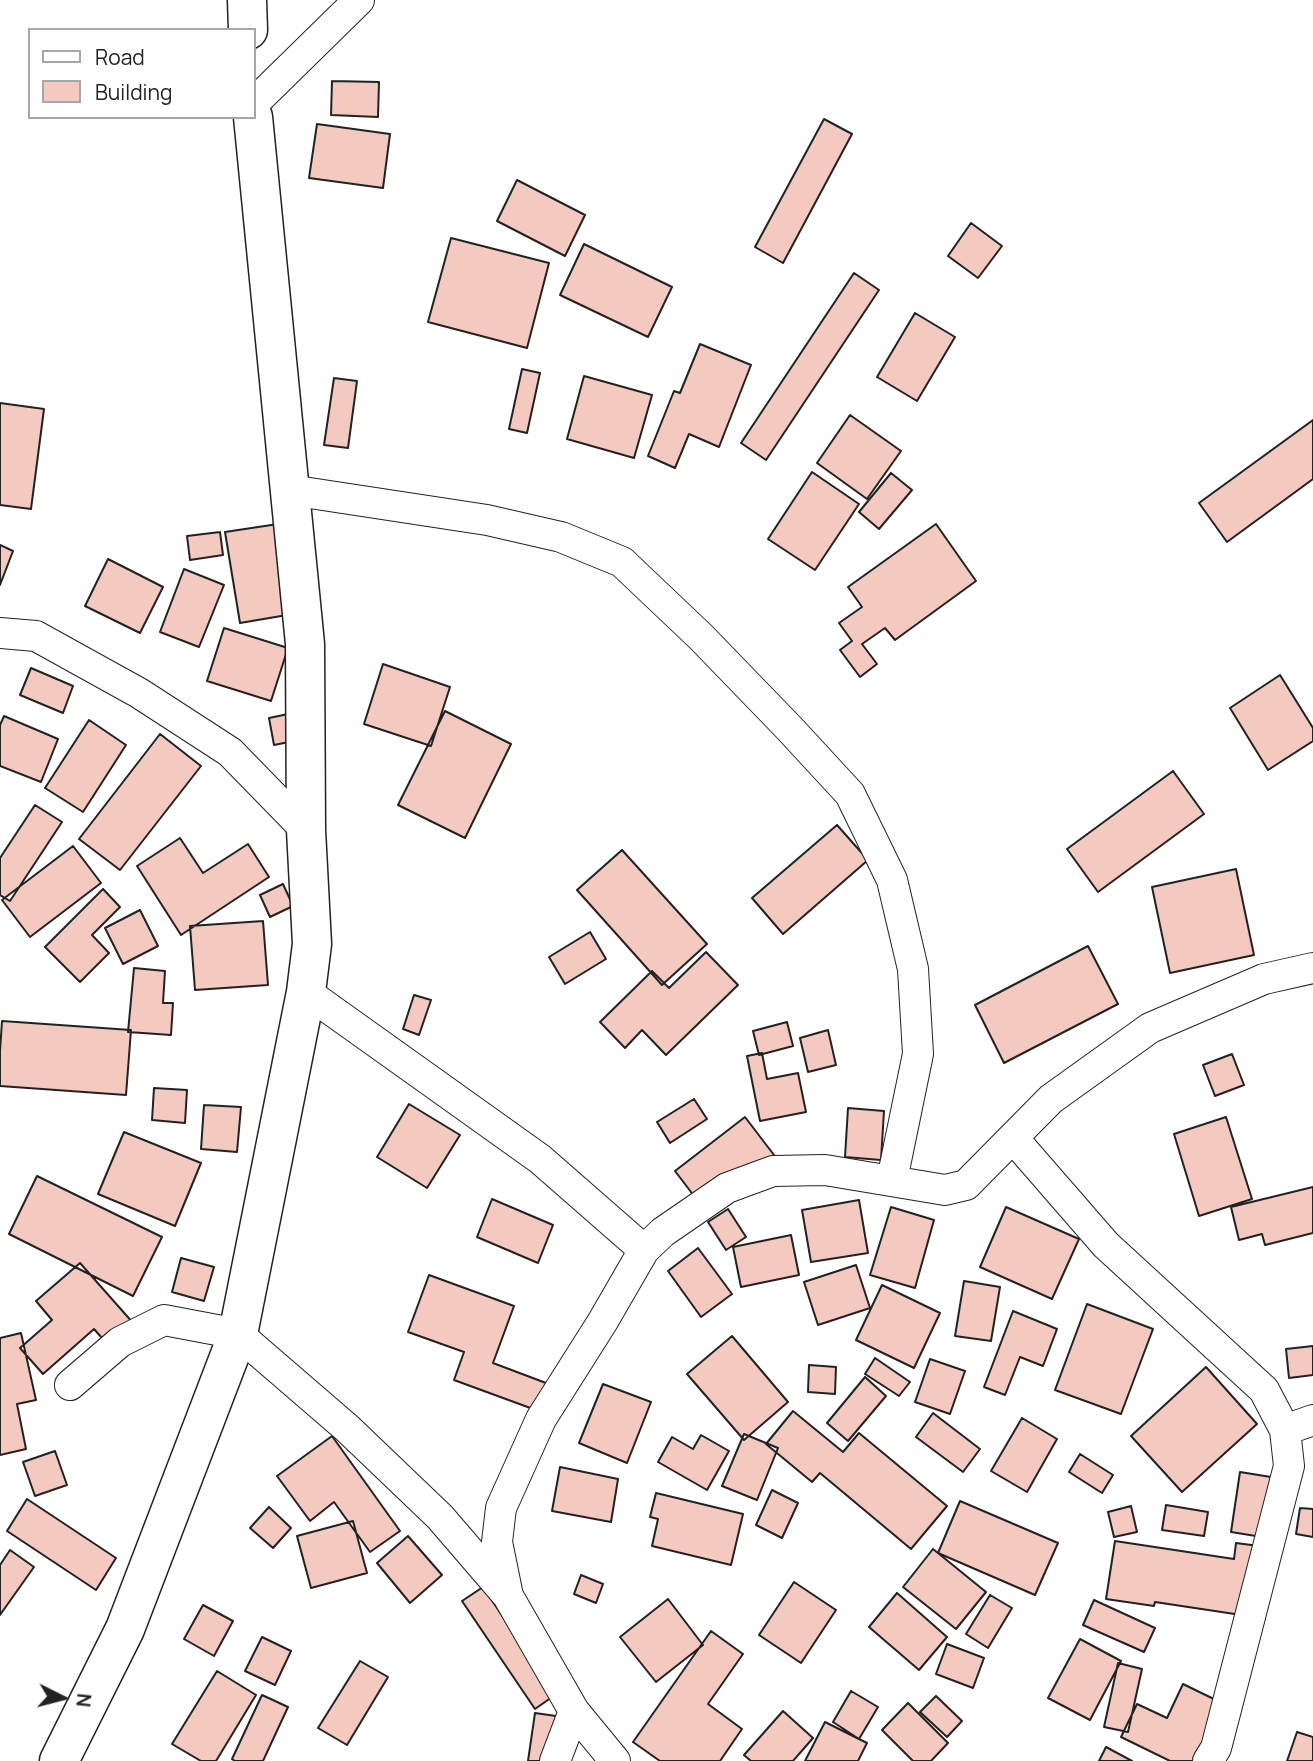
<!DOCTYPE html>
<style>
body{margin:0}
#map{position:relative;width:1313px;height:1761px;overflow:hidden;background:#fff;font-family:Manrope,sans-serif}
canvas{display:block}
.legend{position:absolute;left:28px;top:28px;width:228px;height:91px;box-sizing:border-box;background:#fff;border:2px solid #a7a7a7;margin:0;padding:9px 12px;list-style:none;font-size:21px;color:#222}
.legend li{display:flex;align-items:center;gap:14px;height:35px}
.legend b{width:35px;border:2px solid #a7a7a7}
.north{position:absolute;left:28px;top:1663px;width:70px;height:70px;-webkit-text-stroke:5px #fff;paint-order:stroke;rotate:96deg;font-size:19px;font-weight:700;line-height:28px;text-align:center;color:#222}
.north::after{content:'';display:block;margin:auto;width:24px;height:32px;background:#222;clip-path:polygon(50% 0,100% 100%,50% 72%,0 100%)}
</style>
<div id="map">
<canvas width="1313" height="1761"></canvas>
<ul class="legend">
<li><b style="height:9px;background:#fff"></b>Road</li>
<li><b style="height:19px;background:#f3c9c0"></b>Building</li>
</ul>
<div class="north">N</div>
</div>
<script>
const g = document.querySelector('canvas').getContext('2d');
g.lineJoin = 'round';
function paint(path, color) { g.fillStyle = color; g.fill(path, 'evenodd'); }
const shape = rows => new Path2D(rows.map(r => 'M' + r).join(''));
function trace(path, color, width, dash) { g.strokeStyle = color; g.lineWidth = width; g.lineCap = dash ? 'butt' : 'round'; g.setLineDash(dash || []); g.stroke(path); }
const building = shape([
 [332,81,379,82,378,117,331,115,332,81],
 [824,119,852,134,783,263,755,247,824,119],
 [317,124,390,134,383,188,309,178,317,124],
 [517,180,585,215,565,256,497,221,517,180],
 [971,223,1002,246,978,278,948,256,971,223],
 [451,238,549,263,527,348,428,322,451,238],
 [584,244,672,287,648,337,560,295,584,244],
 [854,273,879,290,766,460,741,443,854,273],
 [915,313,955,337,917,401,877,377,915,313],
 [700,344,751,365,719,447,689,434,675,468,648,456,674,391,680,393,700,344],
 [522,369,540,373,527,433,509,429,522,369],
 [584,376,652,395,634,458,567,439,584,376],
 [334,378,357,381,348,448,324,445,334,378],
 [0,403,44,409,31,509,0,505,0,403],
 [850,415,901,451,867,499,817,463,850,415],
 [1313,420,1313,479,1227,542,1199,503,1313,420],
 [812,472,859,504,815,570,768,539,812,472],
 [891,473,912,490,879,529,859,512,891,473],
 [278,524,293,614,240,623,225,532,278,524],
 [936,524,976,581,895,640,885,628,862,644,877,664,860,677,840,650,852,641,839,623,862,607,848,587,936,524],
 [220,532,223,555,190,560,187,536,220,532],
 [0,545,13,551,0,585,0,545],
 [108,559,163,587,140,633,85,606,108,559],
 [184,569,224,585,199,647,160,632,184,569],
 [224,628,288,648,271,701,207,681,224,628],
 [383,664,450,687,431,746,364,724,383,664],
 [31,668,73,686,63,713,20,695,31,668],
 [1280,675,1313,728,1313,741,1268,770,1230,708,1280,675],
 [445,711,511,744,465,838,398,805,445,711],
 [293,713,299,740,274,745,269,718,293,713],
 [4,716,58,739,41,782,0,766,0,725,4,716],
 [89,720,126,745,83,812,45,788,89,720],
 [160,734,201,766,120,870,79,839,160,734],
 [1173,771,1204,814,1098,892,1067,849,1173,771],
 [35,805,62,822,10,901,0,895,0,858,35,805],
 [837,825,868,860,783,934,752,898,837,825],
 [180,838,203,873,248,844,269,877,181,935,137,866,180,838],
 [73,846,101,883,30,937,2,900,73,846],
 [622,850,707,944,662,985,577,890,622,850],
 [1236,869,1254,955,1170,973,1152,887,1236,869],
 [283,884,293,906,270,917,260,895,283,884],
 [103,889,120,907,92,935,109,953,80,982,45,947,103,889],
 [140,910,158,946,123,964,105,928,140,910],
 [263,921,268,985,195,990,190,926,263,921],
 [590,932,606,959,565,984,549,957,590,932],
 [1088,946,1118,1004,1004,1063,975,1005,1088,946],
 [706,952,738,985,666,1055,642,1030,625,1048,600,1022,652,971,669,988,706,952],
 [134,968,165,971,163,1003,173,1003,171,1035,128,1032,134,968],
 [414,995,431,1000,419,1035,403,1029,414,995],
 [2,1021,131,1030,126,1095,0,1086,0,1051,2,1021],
 [787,1022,793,1046,759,1055,753,1031,787,1022],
 [828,1030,836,1065,808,1072,800,1038,828,1030],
 [762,1053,767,1079,798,1073,806,1112,760,1121,747,1056,762,1053],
 [1232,1054,1244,1085,1215,1096,1203,1065,1232,1054],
 [154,1088,187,1090,185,1123,152,1120,154,1088],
 [694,1099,707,1119,670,1143,657,1122,694,1099],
 [409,1104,460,1135,427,1188,377,1157,409,1104],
 [204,1105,241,1107,237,1152,201,1149,204,1105],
 [848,1108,884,1111,881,1160,845,1157,848,1108],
 [745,1117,774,1155,704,1209,675,1171,745,1117],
 [1226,1117,1252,1199,1199,1216,1174,1134,1226,1117],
 [124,1132,201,1163,175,1226,98,1194,124,1132],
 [37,1176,162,1237,133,1296,9,1234,37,1176],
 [1313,1187,1313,1233,1265,1245,1262,1234,1239,1240,1231,1207,1313,1187],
 [492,1199,553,1225,538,1263,477,1237,492,1199],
 [859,1200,868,1253,811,1262,802,1210,859,1200],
 [891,1207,934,1220,915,1288,870,1275,891,1207],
 [1006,1207,1079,1239,1052,1299,980,1267,1006,1207],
 [728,1209,746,1237,726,1250,708,1222,728,1209],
 [791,1235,799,1275,741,1287,733,1247,791,1235],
 [698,1248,732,1294,701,1317,668,1271,698,1248],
 [181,1258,214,1267,204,1301,172,1292,181,1258],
 [80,1263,134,1324,109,1346,94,1329,43,1374,20,1348,52,1320,36,1301,80,1263],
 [856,1265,870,1308,818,1325,804,1282,856,1265],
 [429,1275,514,1306,493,1363,554,1386,544,1413,454,1380,464,1352,408,1332,429,1275],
 [964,1281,1000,1287,991,1341,955,1336,964,1281],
 [882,1285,940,1313,914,1368,856,1340,882,1285],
 [1087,1304,1153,1329,1121,1414,1055,1390,1087,1304],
 [1013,1311,1057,1329,1043,1366,1020,1357,1005,1395,984,1387,1013,1311],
 [21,1333,36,1400,17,1404,26,1449,0,1455,0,1338,21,1333],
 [732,1336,788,1402,744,1440,687,1374,732,1336],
 [1313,1346,1313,1375,1289,1378,1286,1349,1313,1346],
 [875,1358,910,1382,899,1396,865,1374,875,1358],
 [930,1359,965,1371,950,1414,915,1402,930,1359],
 [809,1365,836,1367,835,1394,808,1392,809,1365],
 [1206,1367,1257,1424,1182,1492,1131,1436,1206,1367],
 [865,1377,886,1396,848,1441,827,1423,865,1377],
 [603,1384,651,1402,627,1463,579,1443,603,1384],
 [793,1411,843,1452,859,1433,947,1506,911,1549,820,1473,812,1482,766,1444,793,1411],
 [933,1413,980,1449,963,1472,916,1437,933,1413],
 [1022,1418,1057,1439,1027,1492,991,1471,1022,1418],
 [744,1434,778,1448,757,1500,722,1486,744,1434],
 [701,1435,729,1451,707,1490,658,1462,672,1437,693,1449,701,1435],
 [332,1436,400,1531,370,1552,334,1502,310,1521,277,1476,332,1436],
 [55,1451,67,1485,35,1496,23,1462,55,1451],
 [1080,1454,1113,1475,1102,1493,1069,1472,1080,1454],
 [560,1467,618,1479,611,1522,552,1511,560,1467],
 [1240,1472,1271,1477,1262,1537,1231,1532,1240,1472],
 [772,1490,798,1503,782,1538,756,1525,772,1490],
 [656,1493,743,1514,731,1565,652,1546,658,1519,650,1517,656,1493],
 [27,1499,116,1558,96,1590,7,1531,27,1499],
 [960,1501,1058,1543,1035,1595,938,1553,960,1501],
 [1166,1505,1208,1512,1204,1536,1162,1530,1166,1505],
 [1131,1506,1137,1532,1114,1537,1108,1512,1131,1506],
 [269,1507,291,1528,273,1548,250,1528,269,1507],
 [1300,1508,1313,1509,1313,1537,1296,1534,1300,1508],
 [353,1521,367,1573,311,1588,297,1536,353,1521],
 [408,1536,442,1575,410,1603,377,1563,408,1536],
 [1115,1541,1234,1559,1236,1543,1259,1546,1248,1616,1155,1602,1154,1606,1106,1599,1115,1541],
 [933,1549,986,1592,956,1629,903,1587,933,1549],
 [10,1550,34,1567,0,1615,0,1565,10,1550],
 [581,1575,603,1584,596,1603,574,1594,581,1575],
 [794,1582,836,1610,801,1663,759,1635,794,1582],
 [483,1587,555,1695,535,1709,462,1601,483,1587],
 [897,1593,947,1637,919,1670,869,1627,897,1593],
 [990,1595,1012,1608,988,1648,966,1634,990,1595],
 [668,1599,703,1645,656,1682,620,1637,668,1599],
 [1094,1600,1155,1628,1144,1652,1083,1625,1094,1600],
 [203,1605,233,1621,214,1656,184,1639,203,1605],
 [711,1631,743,1654,708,1704,742,1729,720,1761,660,1761,633,1742,711,1631],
 [262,1637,291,1651,275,1685,245,1671,262,1637],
 [1080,1639,1121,1661,1090,1720,1048,1698,1080,1639],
 [947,1644,984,1658,973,1688,936,1674,947,1644],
 [360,1661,388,1677,347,1745,318,1728,360,1661],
 [1118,1663,1142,1669,1128,1732,1104,1727,1118,1663],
 [217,1671,256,1695,216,1761,201,1761,172,1744,217,1671],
 [1183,1684,1222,1703,1194,1761,1170,1761,1121,1737,1137,1704,1167,1718,1183,1684],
 [851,1691,878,1707,859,1739,833,1722,851,1691],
 [262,1695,288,1707,263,1761,235,1761,232,1759,262,1695],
 [936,1696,962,1721,947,1737,920,1712,936,1696],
 [908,1703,948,1743,931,1761,913,1761,882,1730,908,1703],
 [783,1711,813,1738,793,1761,751,1761,744,1755,783,1711],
 [535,1713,563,1717,557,1761,528,1761,535,1713],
 [825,1722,867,1743,858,1761,805,1761,825,1722],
 [1297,1732,1313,1737,1313,1761,1287,1761,1297,1732],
 [1106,1747,1132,1761,1099,1761,1106,1747]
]);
const street = shape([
 [254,103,359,0],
 [290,490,487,520,561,537,622,562,701,637,790,729,850,794,892,880,913,969,918,1054,892,1180],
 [0,633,36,636,139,693,230,752,306,830],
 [306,992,540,1159,644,1250],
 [1013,1138,1106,1245,1264,1390,1285,1430,1289,1466,1216,1748,1208,1761],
 [70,1385,120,1342,164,1320,238,1334,347,1428,440,1517,508,1596,574,1711,615,1761],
 [1285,1430,1313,1420],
 [508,1596,497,1542,501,1508,541,1419,603,1321,644,1250,663,1232,727,1188,773,1171,825,1170,945,1190,966,1185,1051,1099,1150,1028,1264,979,1313,968],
 [555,1761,574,1711]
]);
const secondary = shape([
 [247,0,248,30],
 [59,1761,125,1629,238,1334,306,992,312,944,306,830,305,644,253,117]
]);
paint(building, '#f3c9c0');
trace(building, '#222', 2);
trace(street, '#222', 32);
trace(secondary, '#222', 41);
trace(street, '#fff', 30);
trace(secondary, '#fff', 38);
</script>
